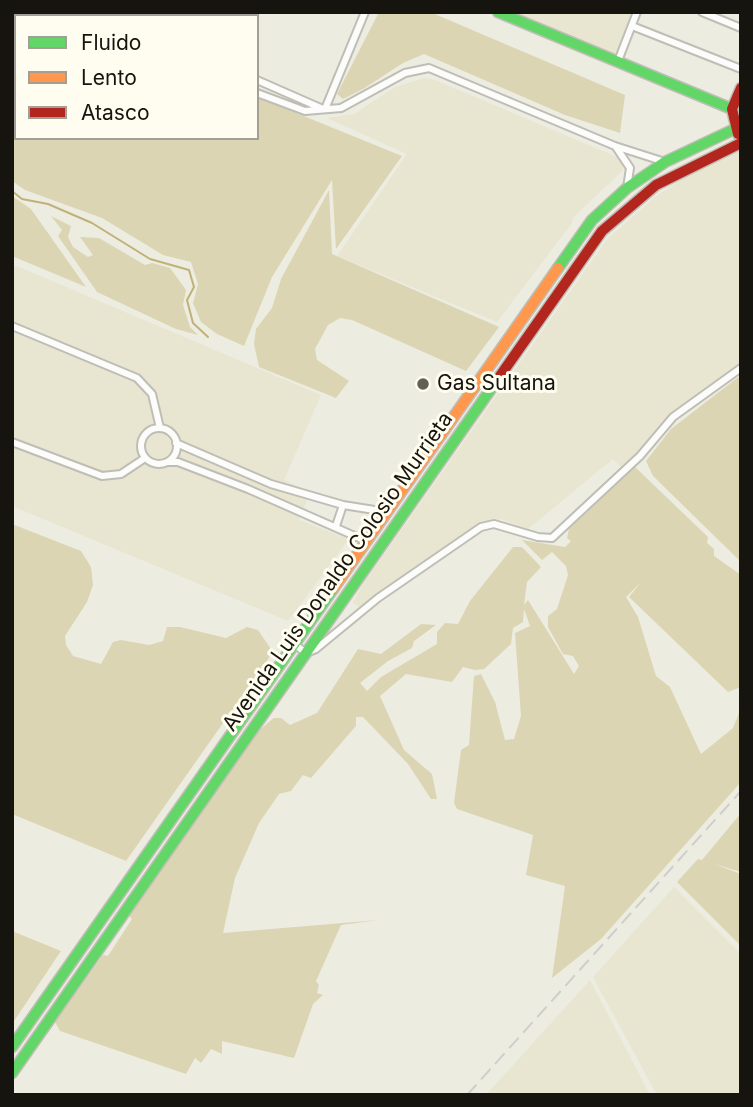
<!DOCTYPE html>
<style>
body{margin:0}
#map{position:relative;width:753px;height:1107px;overflow:hidden;background:#edece1;font-family:Inter,sans-serif}
canvas{display:block}
.frame{position:absolute;inset:0;border:14px solid #16140e;pointer-events:none}
.legend{position:absolute;left:14px;top:14px;width:245px;height:126px;box-sizing:border-box;background:#fffcf0;border:2px solid #a29f96;margin:0;padding:9px 12px;list-style:none;font-size:21px;color:#16140e}
.legend li{display:flex;align-items:center;gap:14px;height:35px}
.legend b{width:35px;border:2px solid #a29f96}
</style>
<div id="map">
<canvas width="753" height="1107"></canvas>
<div class="frame"></div>
<ul class="legend">
<li><b style="height:9px;background:#63d668"></b>Fluido</li>
<li><b style="height:9px;background:#ff974d"></b>Lento</li>
<li><b style="height:9px;background:#b3261e"></b>Atasco</li>
</ul>
</div>
<script>
const g = document.querySelector('canvas').getContext('2d');
g.lineJoin = 'round';
function paint(path, color) { g.fillStyle = color; g.fill(path, 'evenodd'); }
const shape = rows => new Path2D(rows.map(r => 'M' + r).join(''));
function trace(path, color, width, dash) { g.strokeStyle = color; g.lineWidth = width; g.lineCap = dash ? 'butt' : 'round'; g.setLineDash(dash || []); g.stroke(path); }
function label(font, color, halo, rows, align = 'center') {
  g.font = font + ' Inter,sans-serif'; g.lineWidth = 6; g.setLineDash([]); g.textBaseline = 'middle'; g.strokeStyle = halo; g.fillStyle = color; for (const [text, x, y, turn = 0] of rows) {
    g.save(); g.translate(x, y); g.rotate((+turn || 0) * Math.PI / 180); g.textAlign = isNaN(turn) ? turn : align; if (halo) g.strokeText(text, 0, 0); g.fillText(text, 0, 0); g.restore();
  }
}
const built = shape([
 [518,12,632,12,614,56,516,16],
 [424,78,435,80,624,160,623,170,573,218,572,223,497,322,337,256,407,154,327,118,354,114,395,87],
 [741,150,741,364,665,420,652,438,621,467,613,459,528,529,501,519,481,522,361,609,353,602,365,581,608,238,655,197,687,176],
 [12,264,321,395,284,480,310,492,299,520,349,539,288,621,12,506],
 [674,887,741,954,741,1095,657,1095,593,977],
 [590,980,650,1095,486,1095]
]);
const green = shape([
 [12,12,44,12,53,16,16,16,16,138,257,138,257,97,402,156,336,249,332,180,272,277,244,346,217,334,201,322,193,303,198,284,191,262,163,255,102,218,25,190,12,181],
 [379,12,430,12,625,95,620,133,565,115,424,54,403,63,363,89,343,99,337,94],
 [329,190,332,254,499,327,466,371,352,320,340,318,328,325,315,349,317,360,349,381,336,398,259,367,254,344,256,329,272,308,281,279],
 [12,196,31,209,86,287,12,256],
 [51,216,71,226,68,237,73,247,88,257,93,255,80,237,99,238,145,265,152,263,170,268,186,290,183,305,190,327,198,335,176,329,97,292,58,236,62,230],
 [741,375,741,562,653,476,646,461,671,429],
 [635,467,708,537,707,543,714,549,714,556,741,575,741,687,728,692,629,597,641,582,626,597,638,617,656,676,670,687,701,754,733,728,741,708,741,782,601,939,552,978,565,886,526,875,533,835,457,809,454,803,461,750,469,745,474,676,481,674,495,702,505,740,514,739,521,716,515,633,530,626,524,609,523,622,513,628,511,644,484,669,475,670,463,667,452,682,406,674,380,696,404,750,432,774,437,799,431,799,408,764,363,717,356,717,356,726,311,778,303,775,291,791,279,794,259,823,235,878,223,933,379,920,341,925,316,981,319,985,317,993,323,995,313,1004,294,1058,222,1041,222,1054,211,1049,201,1063,195,1058,186,1074,60,1031,55,1022,103,955,108,956,132,919,128,915,257,732,274,718,281,718,290,725,317,713,358,649,381,654,421,624,436,625,414,641,412,648,388,661,360,683,367,691,381,677,437,644,437,632,445,623,458,624,470,601,513,547,522,547,541,567,527,582,524,605,528,600,574,674,579,666,573,656,563,654,548,627,548,616,557,609,568,575,566,566,552,552,542,560,522,540,565,547,571,541,567,538,569,529],
 [12,524,81,551,91,567,93,585,87,602,65,636,66,645,73,656,101,664,113,642,121,640,149,645,163,641,167,627,180,627,226,638,247,627,258,630,273,652,126,861,12,814],
 [741,813,741,872,714,864,741,874,741,946,677,882,698,859,702,860],
 [12,931,61,951,12,1024]
]);
const stream = shape([
 [12,191,22,199,48,204,92,223,150,259,189,270,194,287,187,300,193,323,208,337]
]);
const street = shape([
 [69,12,77,16],
 [702,12,741,28],
 [169,16,170,12],
 [632,26,741,69],
 [618,61,637,12],
 [257,80,323,109],
 [257,93,305,111,341,108,405,73,429,68,615,146,665,162],
 [325,109,365,12],
 [616,147,630,168,627,188],
 [12,326,137,378,152,394,160,428],
 '141 446a18 18 0 1 1 36 0a18 18 0 1 1-36 0Z',
 [12,442,102,476,121,474,145,458],
 [176,443,271,484,343,505,387,512],
 [167,462,178,462,248,489,366,541],
 [336,526,343,505],
 [294,644,306,653,316,649,378,598,481,527,494,524,538,537,552,538,640,456,673,417,741,368]
]);
const fast = shape([
 [498,12,732,109],
 [558,268,592,220,627,188,665,162,741,126],
 [12,1047,333,589],
 [12,1073,500,376]
]);
const slow = shape([
 [333,589,558,268]
]);
const jam = shape([
 [738,134,732,109,741,88],
 [500,376,602,231,656,185,741,143]
]);
const rail = shape([
 [467,1095,741,791]
]);
const markers = [
 [423,384,7,"#616058"]
];
const poiNames = [
 ["Gas Sultana",437,384]
];
const streetNames = [
 ["Avenida Luis Donaldo Colosio Murrieta",338,572,-55]
];
paint(built, '#e8e5d1');
paint(green, '#dcd5b3');
trace(stream, '#c0b277', 2);
trace(street, '#bfbeb6', 10);
trace(fast, '#bfbeb6', 13);
trace(slow, '#bfbeb6', 13);
trace(jam, '#bfbeb6', 13);
trace(street, '#fcfcfa', 6);
trace(fast, '#63d668', 10);
trace(slow, '#ff974d', 10);
trace(jam, '#b3261e', 10);
trace(rail, '#cececb', 2, [14, 7]);
for (const [x, y, r, color] of markers) { const dot = new Path2D(); dot.arc(x, y, r, 0, 2 * Math.PI); g.fillStyle = color; g.fill(dot); trace(dot, '#fffcf0', 2.5); }
label('21px', '#16140e', '#fffcf0', poiNames, 'left');
label('21px', '#16140e', '#fffcf0', streetNames);
</script>
